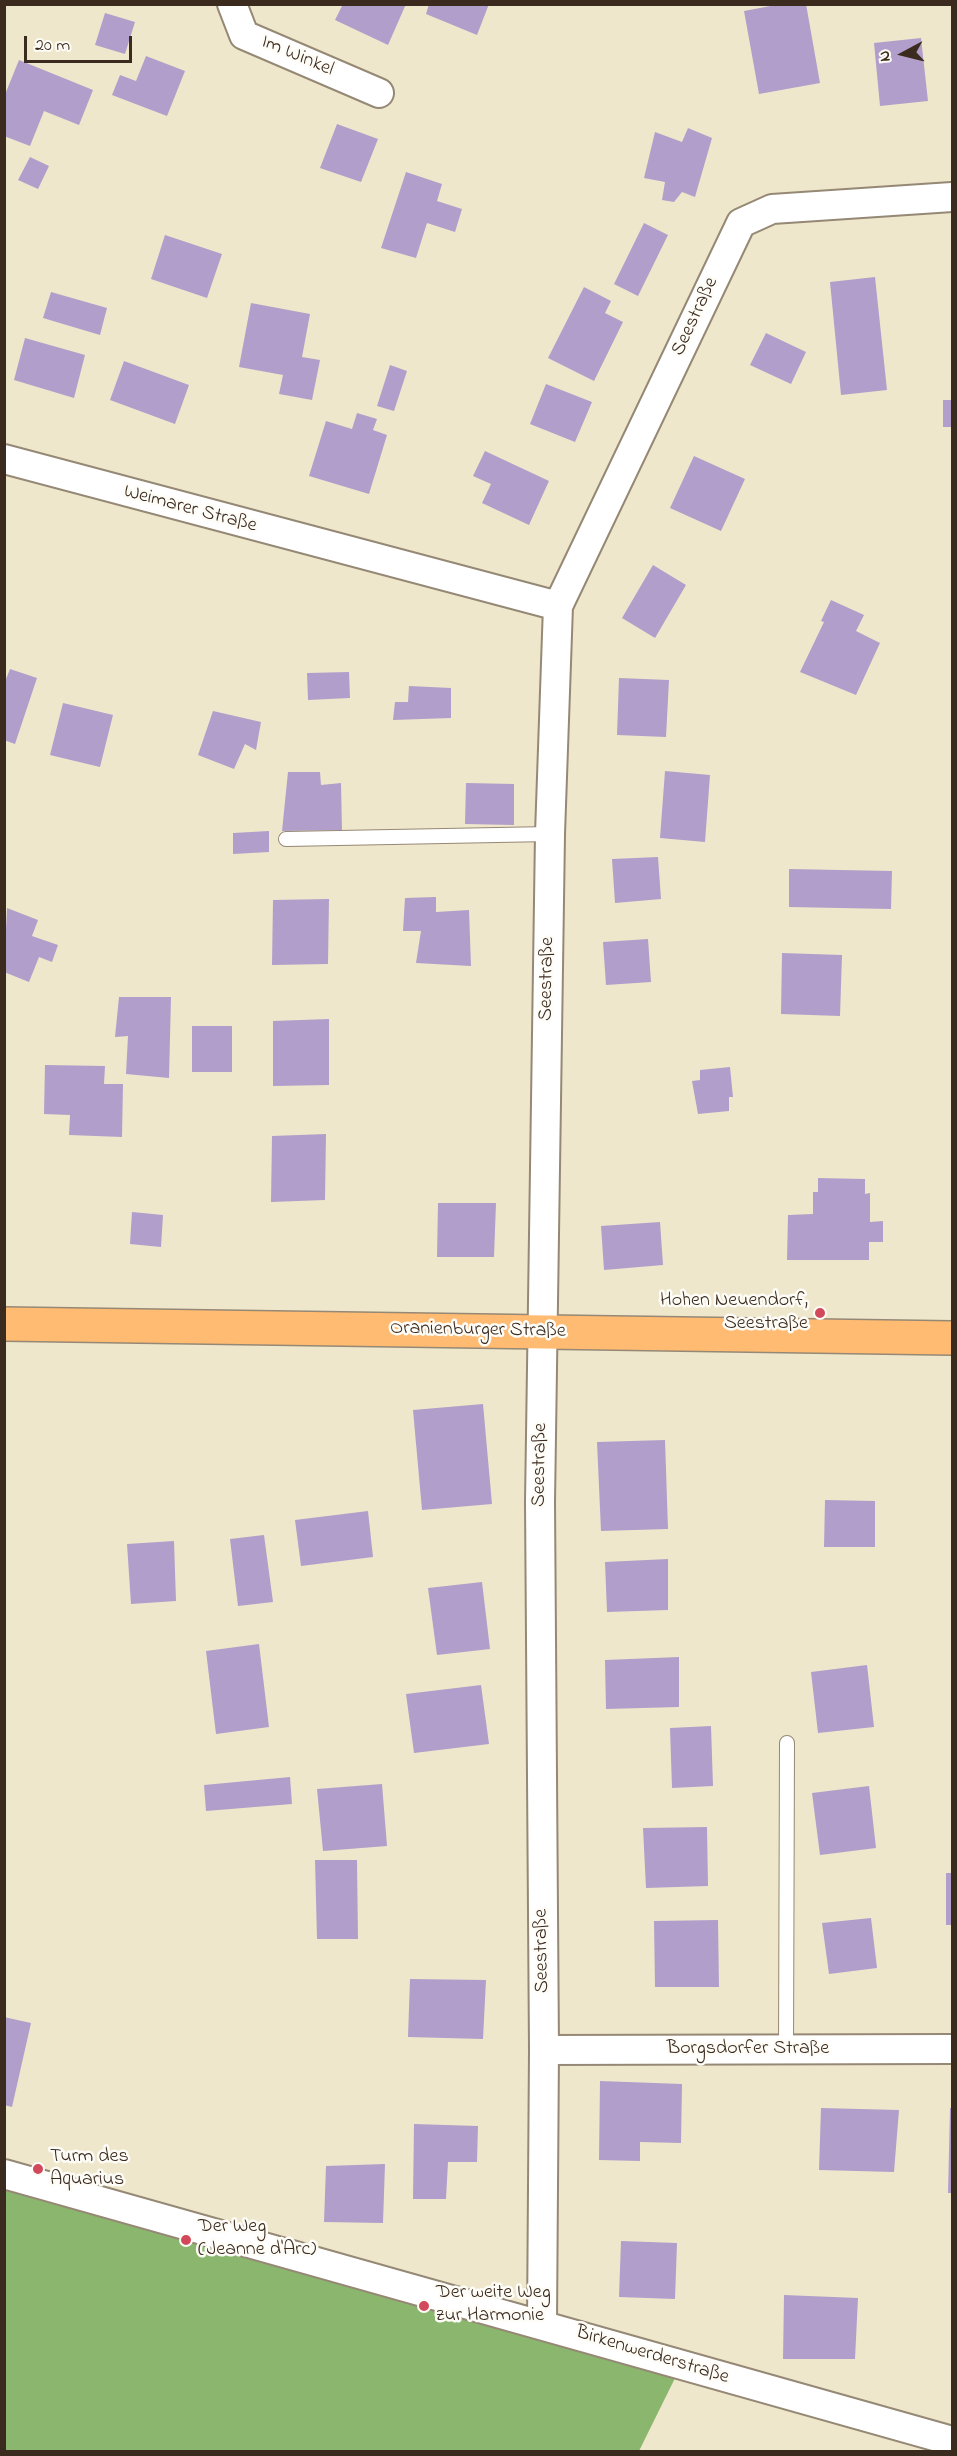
<!DOCTYPE html>
<meta charset="utf-8">
<style>
body{margin:0}
#map{position:relative;width:957px;height:2456px;overflow:hidden;background:#efe7cc;font-family:"Indie Flower",sans-serif}
canvas{display:block}
.frame{position:absolute;inset:0;border:6px solid #3b2a1e;pointer-events:none}
.north{position:absolute;left:873px;top:24px;width:60px;height:60px;-webkit-text-stroke:4px #fdfcf7;paint-order:stroke;rotate:263deg;font-size:16px;font-weight:700;line-height:24px;text-align:center;color:#3b2a1e}
.north::after{content:'';display:block;margin:auto;width:21px;height:27px;background:#3b2a1e;clip-path:polygon(50% 0,100% 100%,50% 72%,0 100%)}
.scale{position:absolute;left:24px;top:36px;width:108px;height:27px;box-sizing:border-box;border:3px solid #3b2a1e;border-top:0;padding-left:8px;font-size:18px;line-height:21px;white-space:nowrap;color:#3b2a1e;-webkit-text-stroke:4px #fdfcf7;paint-order:stroke}
</style>
<div id="map">
<canvas width="957" height="2456"></canvas>
<div class="frame"></div>
<div class="north">N</div>
<div class="scale">20 m</div>
</div>
<script>
const g = document.querySelector('canvas').getContext('2d');
g.lineJoin = 'round';
function paint(path, color) { g.fillStyle = color; g.fill(path, 'evenodd'); }
const shape = rows => new Path2D(rows.map(r => 'M' + r).join(''));
function trace(path, color, width, dash) { g.strokeStyle = color; g.lineWidth = width; g.lineCap = dash ? 'butt' : 'round'; g.setLineDash(dash || []); g.stroke(path); }
function label(font, color, halo, rows, align = 'center') {
  g.font = font + ' "Indie Flower",sans-serif'; g.lineWidth = 5; g.setLineDash([]); g.textBaseline = 'middle'; g.strokeStyle = halo; g.fillStyle = color; for (const [text, x, y, turn = 0] of rows) {
    g.save(); g.translate(x, y); g.rotate((+turn || 0) * Math.PI / 180); g.textAlign = isNaN(turn) ? turn : align; if (halo) g.strokeText(text, 0, 0); g.fillText(text, 0, 0); g.restore();
  }
}
const forest = shape([
 [4,2185,681,2366,639,2451,5,2451]
]);
const building = shape([
 [343,4,406,4,388,45,335,20],
 [429,4,489,4,477,35,426,14],
 [781,4,806,4,820,83,759,94,744,11],
 [105,13,135,22,125,54,95,45],
 [921,38,928,101,880,106,874,43],
 [146,56,185,71,167,116,112,95,120,75,136,81],
 [19,60,93,90,79,125,44,111,30,146,4,136,4,97],
 [337,124,378,139,361,182,320,168],
 [688,128,712,138,695,197,682,192,674,202,662,200,665,182,644,178,655,132,682,142],
 [30,157,49,166,38,189,18,180],
 [406,172,442,184,437,201,462,209,455,232,427,223,416,258,381,248],
 [644,223,668,235,638,296,614,284],
 [165,235,222,254,207,298,151,279],
 [875,277,887,390,841,395,830,282],
 [584,287,611,301,605,313,623,322,594,381,548,358],
 [51,292,107,308,100,335,43,318],
 [251,303,310,314,302,357,320,360,312,400,279,394,283,375,239,367],
 [766,333,806,352,791,384,750,365],
 [25,338,85,355,74,398,14,380],
 [124,361,189,385,175,424,110,400],
 [390,365,407,371,394,411,377,406],
 [546,384,592,402,575,442,530,424],
 [943,400,952,400,952,427,943,427],
 [357,413,377,419,373,430,387,435,369,494,309,476,326,421,352,429],
 [485,451,549,481,529,525,482,503,491,484,473,476],
 [694,456,745,479,721,531,670,508],
 [653,565,686,585,655,638,622,618],
 [831,600,864,615,856,631,880,643,856,695,800,672,824,622,821,621],
 [10,669,37,678,15,744,4,740,4,684],
 [349,672,350,698,308,700,307,673],
 [619,678,669,680,666,737,617,735],
 [409,686,451,688,451,718,393,720,395,702,408,702],
 [63,703,113,715,100,767,50,755],
 [213,711,261,722,256,750,245,744,234,769,198,755],
 [665,771,710,775,705,842,660,838],
 [288,772,320,772,321,785,341,783,342,830,282,831],
 [466,783,514,784,514,825,465,824],
 [269,831,269,852,233,854,233,833],
 [658,857,661,899,615,903,612,859],
 [789,869,892,871,891,909,789,907],
 [436,897,436,912,469,910,471,966,416,963,421,931,403,931,405,898],
 [329,899,328,964,272,965,273,900],
 [7,908,38,920,32,936,58,945,52,962,39,957,29,982,4,972],
 [648,939,651,982,606,985,603,942],
 [782,953,842,955,840,1016,781,1014],
 [119,997,171,997,169,1078,126,1074,128,1036,115,1037],
 [329,1019,329,1085,273,1086,273,1021],
 [192,1026,232,1026,232,1072,192,1072],
 [45,1065,105,1066,104,1084,123,1084,122,1137,69,1135,70,1115,44,1114],
 [730,1067,733,1097,729,1097,729,1111,698,1114,692,1081,700,1080,700,1070],
 [326,1134,325,1200,271,1202,272,1136],
 [818,1178,865,1179,865,1194,870,1193,870,1222,883,1221,883,1242,869,1242,869,1260,787,1260,788,1215,813,1214,813,1192,818,1192],
 [438,1203,496,1203,494,1257,437,1257],
 [132,1212,163,1215,161,1247,130,1244],
 [660,1222,663,1265,604,1270,601,1226],
 [483,1404,492,1504,422,1510,413,1410],
 [665,1440,668,1529,601,1531,597,1442],
 [825,1500,875,1501,875,1547,824,1547],
 [368,1511,373,1557,301,1566,295,1520],
 [264,1535,273,1602,238,1606,230,1539],
 [174,1541,176,1601,131,1604,127,1544],
 [668,1559,668,1610,607,1612,605,1562],
 [482,1582,490,1649,437,1655,428,1588],
 [259,1644,269,1727,216,1734,206,1651],
 [679,1657,679,1707,606,1709,605,1660],
 [867,1665,874,1727,818,1733,811,1672],
 [481,1685,489,1744,414,1753,406,1694],
 [711,1726,713,1786,672,1788,670,1728],
 [290,1777,292,1804,206,1811,204,1785],
 [382,1784,387,1846,323,1851,317,1789],
 [869,1786,876,1848,820,1855,812,1793],
 [707,1827,708,1886,646,1888,643,1828],
 [315,1860,357,1860,358,1939,317,1939],
 [946,1873,952,1873,952,1925,946,1925],
 [871,1918,877,1968,829,1974,822,1923],
 [718,1920,719,1987,655,1987,654,1921],
 [410,1979,486,1980,483,2039,408,2037],
 [4,2017,31,2023,12,2107,4,2105],
 [600,2081,682,2084,681,2143,640,2142,640,2161,599,2160],
 [821,2108,899,2110,894,2172,819,2170],
 [950,2108,952,2108,952,2193,948,2193],
 [414,2124,478,2126,477,2162,448,2162,446,2199,413,2199],
 [385,2164,383,2223,324,2222,326,2166],
 [621,2241,677,2243,675,2299,619,2297],
 [784,2295,858,2298,855,2359,783,2359]
]);
const lane = shape([
 [286,839,550,834],
 [786,2051,787,1743]
]);
const street = shape([
 [232,4,244,35,379,93],
 [4,459,558,606,741,223,772,209,952,197],
 [544,2050,952,2049],
 [4,2174,952,2441],
 [542,2323,544,2050,540,1502,550,834,558,606]
]);
const primary = shape([
 [4,1324,952,1338]
]);
const markers = [
 [820,1313,6,"#d1495b"],
 [38,2169,6,"#d1495b"],
 [186,2240,6,"#d1495b"],
 [424,2306,6,"#d1495b"]
];
const streetNames = [
 ["Im Winkel",297,57,23],
 ["Seestraße",696,317,-65],
 ["Weimarer Straße",190,510,15],
 ["Seestraße",548,979,-89],
 ["Oranienburger Straße",478,1331,1],
 ["Seestraße",541,1465,-89],
 ["Seestraße",543,1951,-91],
 ["Borgsdorfer Straße",748,2050],
 ["Birkenwerderstraße",652,2356,17]
];
const poiNames = [
 ["Hohen Neuendorf,",808,1302,"right"],
 ["Seestraße",808,1325,"right"],
 ["Turm des",50,2158],
 ["Aquarius",50,2181],
 ["Der Weg",198,2228],
 ["(Jeanne d'Arc)",198,2251],
 ["Der weite Weg",436,2294],
 ["zur Harmonie",436,2317]
];
paint(forest, '#8ab66d');
paint(building, '#b29eca');
trace(lane, '#958875', 16);
trace(street, '#958875', 32);
trace(primary, '#958875', 36);
trace(lane, '#fff', 14);
trace(street, '#fff', 28);
trace(primary, '#ffbb71', 33);
for (const [x, y, r, color] of markers) { const dot = new Path2D(); dot.arc(x, y, r, 0, 2 * Math.PI); g.fillStyle = color; g.fill(dot); trace(dot, '#fdfcf7', 2); }
label('20px', '#3b2a1e', '#fdfcf7', streetNames);
label('20px', '#3b2a1e', '#fdfcf7', poiNames, 'left');
</script>
